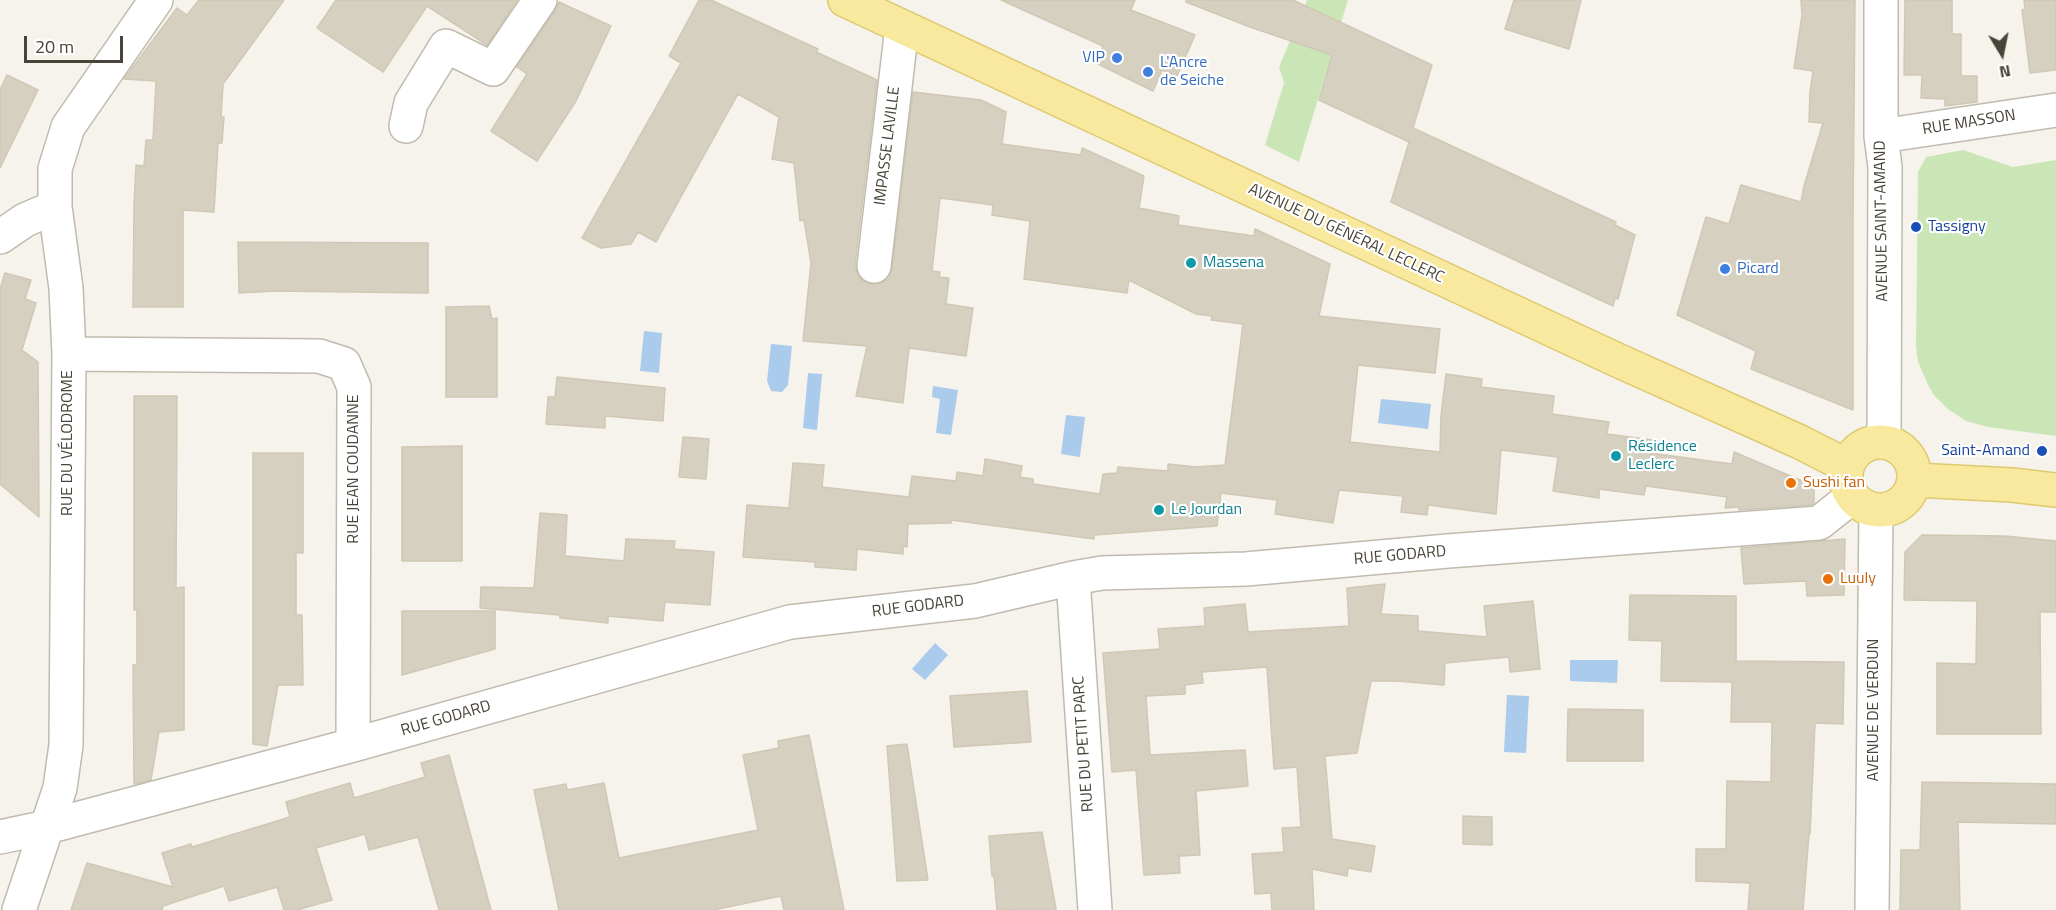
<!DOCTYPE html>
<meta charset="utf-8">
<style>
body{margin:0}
#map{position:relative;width:2056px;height:910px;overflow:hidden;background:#f5f3eb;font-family:"Titillium Web",sans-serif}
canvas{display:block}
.north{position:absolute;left:1972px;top:24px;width:60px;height:60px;-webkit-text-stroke:4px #fff;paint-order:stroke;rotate:170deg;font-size:16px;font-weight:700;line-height:24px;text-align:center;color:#494439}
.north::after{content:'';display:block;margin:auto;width:21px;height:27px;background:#494439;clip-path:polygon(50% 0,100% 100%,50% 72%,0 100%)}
.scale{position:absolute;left:24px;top:36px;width:99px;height:27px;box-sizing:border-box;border:3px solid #494439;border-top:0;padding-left:8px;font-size:18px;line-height:21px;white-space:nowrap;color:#494439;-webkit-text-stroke:4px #fff;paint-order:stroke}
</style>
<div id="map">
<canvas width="2056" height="910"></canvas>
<div class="north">N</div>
<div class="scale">20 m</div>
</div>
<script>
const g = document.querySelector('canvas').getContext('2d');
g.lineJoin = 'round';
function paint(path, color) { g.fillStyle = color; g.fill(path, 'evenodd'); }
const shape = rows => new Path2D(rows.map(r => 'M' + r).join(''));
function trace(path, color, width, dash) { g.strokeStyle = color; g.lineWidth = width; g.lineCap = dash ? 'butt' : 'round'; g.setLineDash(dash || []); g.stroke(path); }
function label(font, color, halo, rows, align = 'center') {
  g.font = font + ' "Titillium Web",sans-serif'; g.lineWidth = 4.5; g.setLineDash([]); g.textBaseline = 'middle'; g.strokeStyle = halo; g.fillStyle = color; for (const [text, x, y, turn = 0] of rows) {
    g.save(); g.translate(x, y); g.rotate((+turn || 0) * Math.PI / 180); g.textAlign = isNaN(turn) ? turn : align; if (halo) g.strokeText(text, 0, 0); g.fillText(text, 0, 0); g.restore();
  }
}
const green = shape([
 [1307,0,1348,0,1299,162,1265,145,1284,83,1279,67],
 [1963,150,2013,167,2056,160,2056,436,1988,427,1966,421,1948,409,1934,395,1928,385,1918,362,1916,347,1918,172,1926,157]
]);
const water = shape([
 [644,331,662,333,659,373,640,371],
 [771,344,792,346,788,385,782,392,771,391,767,381],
 [808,373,822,374,817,430,803,428],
 [933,386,958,390,951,435,936,433,940,399,932,397],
 [1381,399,1431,404,1428,429,1378,423],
 [1066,415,1085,417,1080,457,1061,454],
 [935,643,948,655,925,680,912,669],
 [1570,660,1618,660,1617,683,1570,681],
 [1507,695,1529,696,1526,753,1504,752]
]);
const building = shape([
 [199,0,284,0,223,84,221,117,224,117,222,143,218,143,214,212,183,210,183,307,133,307,134,206,136,165,144,166,146,140,153,140,156,81,124,79,177,8,187,15,199,0],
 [336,0,517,0,487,45,427,6,383,72,317,28,336,0],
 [699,0,711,0,818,49,816,52,877,80,855,264,857,274,863,281,871,284,881,283,889,278,892,269,913,92,981,100,1006,112,1002,144,1081,155,1082,148,1144,176,1139,208,1179,216,1178,225,1254,236,1255,229,1330,264,1319,316,1440,329,1435,373,1358,365,1350,442,1440,452,1441,416,1446,374,1482,379,1481,387,1554,396,1552,414,1609,422,1607,434,1652,440,1650,453,1732,464,1734,452,1814,486,1814,503,1812,505,1739,510,1739,507,1725,508,1727,497,1646,486,1644,495,1599,489,1599,498,1553,491,1558,457,1501,450,1496,514,1428,505,1427,515,1401,512,1403,496,1339,490,1333,523,1275,514,1277,500,1221,493,1217,526,1094,535,1094,539,951,520,951,523,908,524,907,547,903,546,903,554,857,549,856,570,815,567,815,562,743,557,747,505,789,508,793,463,824,465,822,487,909,497,912,476,956,481,957,472,983,476,985,459,1022,466,1020,477,1033,479,1033,484,1100,494,1103,474,1117,473,1118,467,1168,471,1168,464,1196,467,1225,465,1243,324,1211,320,1212,316,1196,314,1129,280,1127,293,1024,279,1030,221,992,215,993,205,940,198,932,271,940,272,939,277,949,278,946,304,973,308,966,356,909,348,903,403,856,396,867,346,803,341,811,263,804,220,800,221,794,163,772,159,779,117,738,94,656,242,638,232,631,244,601,248,582,238,681,63,669,56,699,0],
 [1001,0,1135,0,1131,10,1195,35,1177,76,1162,70,1153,91,1096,63,1103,46,1001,0],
 [1186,0,1293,0,1432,65,1413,128,1616,222,1615,225,1635,235,1618,299,1615,298,1613,306,1391,202,1409,142,1319,100,1332,55,1250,27,1186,2,1186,0],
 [1514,0,1581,0,1569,49,1505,29,1514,0],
 [1801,0,1855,0,1853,216,1853,410,1751,369,1756,351,1677,315,1706,217,1729,224,1741,185,1801,202,1804,186,1823,123,1809,122,1810,92,1813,71,1794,68,1802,15,1801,0],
 [1905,0,1952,0,1952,34,1961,34,1961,76,1977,76,1977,102,1945,106,1945,99,1921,98,1922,75,1904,75,1905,0],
 [2024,0,2056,0,2056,70,2030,73,2022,10,2025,9,2024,0],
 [559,2,611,26,576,101,537,161,491,131,527,74,517,67,555,11,559,2],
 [7,75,38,90,0,168,0,90,7,75],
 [238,242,428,243,428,293,275,291,239,293,238,242],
 [5,273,31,280,25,299,36,303,22,350,38,362,39,517,0,484,0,289,5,273],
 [489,306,492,319,497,318,497,397,446,397,446,307,489,306],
 [557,377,665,388,663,421,605,416,605,428,546,424,548,397,555,397,557,377],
 [134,396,177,396,176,588,184,587,184,730,159,732,151,780,134,784,133,665,137,665,137,610,134,610,134,396],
 [683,437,709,439,706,479,679,477,683,437],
 [462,446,462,561,402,561,402,447,462,446],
 [253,453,303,453,303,553,296,553,296,615,302,615,303,685,278,685,267,746,253,744,253,453],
 [540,513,567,515,565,556,624,561,626,539,675,541,674,549,714,552,710,605,665,602,663,621,608,616,608,623,560,618,560,615,480,608,481,587,534,588,540,513],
 [1922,535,2005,536,2056,541,2056,612,2040,612,2041,734,1937,734,1937,663,1976,664,1977,601,1904,600,1905,552,1922,535],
 [1845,539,1844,595,1807,596,1806,581,1744,584,1741,548,1845,539],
 [1385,584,1381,614,1418,616,1418,631,1487,637,1484,606,1533,601,1540,669,1510,672,1509,657,1445,663,1444,685,1397,681,1371,681,1357,753,1325,756,1332,839,1375,846,1371,872,1348,868,1347,876,1312,869,1314,910,1272,910,1271,893,1255,894,1252,854,1284,852,1282,828,1301,827,1297,767,1274,769,1267,667,1202,672,1203,683,1185,685,1185,694,1146,696,1150,755,1245,750,1248,786,1196,791,1200,855,1179,856,1180,873,1144,875,1136,770,1112,772,1103,653,1160,649,1158,629,1205,626,1204,608,1245,604,1248,632,1349,626,1347,588,1385,584],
 [1630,595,1736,596,1736,661,1844,662,1843,724,1815,723,1810,834,1809,834,1803,910,1748,910,1750,883,1696,881,1696,849,1726,849,1727,781,1771,782,1772,722,1731,722,1732,682,1661,681,1662,641,1629,640,1630,595],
 [402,611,495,611,495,649,402,675,402,611],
 [1027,691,1031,742,954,747,950,696,1027,691],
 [1568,709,1643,710,1643,761,1567,761,1568,709],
 [809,735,844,910,784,910,781,896,713,910,559,910,534,790,566,784,567,790,604,783,619,858,758,830,743,755,779,748,778,741,809,735],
 [907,744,928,880,897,881,887,746,907,744],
 [449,755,491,910,439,910,418,837,369,850,365,834,316,848,332,900,297,910,284,910,277,887,229,901,224,886,163,906,162,910,71,910,87,863,173,887,162,853,191,844,192,847,290,817,286,802,350,783,354,798,425,777,421,763,449,755],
 [1922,782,2056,784,2056,824,1958,822,1960,910,1900,910,1901,850,1920,850,1922,782],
 [1463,816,1492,817,1492,845,1463,844,1463,816],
 [1042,832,1056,909,997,910,994,876,992,876,989,836,1042,832]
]);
const minor = shape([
 [1881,0,1881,136,1885,167,1884,442],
 [406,126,411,103,446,46,493,69,540,0],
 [1881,136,2056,110],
 [0,237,25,220,55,207],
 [874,266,902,27],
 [69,354,319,356,344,364,354,387,353,745],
 [1073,578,1095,910],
 [0,837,47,827,353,745,790,622,975,601,1073,578,1102,573,1246,569,1448,551,1819,523,1852,497],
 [19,910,60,788,66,745,69,354,66,288,55,207,55,169,68,127,156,0],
 [1872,910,1876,510]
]);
const major = shape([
 [845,0,1617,360,1800,442,1847,466],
 '1846 476a34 34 0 1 1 68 0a34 34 0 1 1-68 0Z',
 [1915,480,2012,485,2056,490]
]);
const markers = [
 [1117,58,6,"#3f7fe0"],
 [1148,72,6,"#3f7fe0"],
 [1916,227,6,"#1a4fb4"],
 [1191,263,6,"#0f9aa8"],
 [1725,269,6,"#3f7fe0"],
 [2042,451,6,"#1a4fb4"],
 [1616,456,6,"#0f9aa8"],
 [1791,483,6,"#e8710a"],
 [1159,510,6,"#0f9aa8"],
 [1828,579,6,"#e8710a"]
];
const shopNames = [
 ["VIP",1105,58,"right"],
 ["L'Ancre",1160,63],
 ["de Seiche",1160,81],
 ["Picard",1737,269]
];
const streetNames = [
 ["RUE MASSON",1969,123,-9],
 ["IMPASSE LAVILLE",888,146,-83],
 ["AVENUE SAINT-AMAND",1882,221,-91],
 ["AVENUE DU GÉNÉRAL LECLERC",1346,234,25],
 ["RUE DU VÉLODROME",68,443,-90],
 ["RUE JEAN COUDANNE",354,469,-90],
 ["RUE GODARD",1400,556,-5],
 ["RUE GODARD",918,607,-7],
 ["AVENUE DE VERDUN",1874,710,-90],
 ["RUE GODARD",446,719,-16],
 ["RUE DU PETIT PARC",1084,744,-94]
];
const transitNames = [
 ["Tassigny",1928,227],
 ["Saint-Amand",2030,451,"right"]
];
const cultureNames = [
 ["Massena",1203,263],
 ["Résidence",1628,447],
 ["Leclerc",1628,465],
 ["Le Jourdan",1171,510]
];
const foodNames = [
 ["Sushi fan",1803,483],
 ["Luuly",1840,579]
];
paint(green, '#cbe6b6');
paint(water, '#abcbed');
paint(building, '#d6d0c1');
trace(building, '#d0c8b4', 1.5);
trace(minor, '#c0bbae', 36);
trace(major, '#dfc96f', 36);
trace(minor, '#fff', 33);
trace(major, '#f9e99f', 33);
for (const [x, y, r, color] of markers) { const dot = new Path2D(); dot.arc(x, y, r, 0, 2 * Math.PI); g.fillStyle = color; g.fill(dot); trace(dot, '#fff', 2); }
label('16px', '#366cbe', '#fff', shopNames, 'left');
label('16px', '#494439', '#fff', streetNames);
label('16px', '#164399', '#fff', transitNames, 'left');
label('16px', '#0d838f', '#fff', cultureNames, 'left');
label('16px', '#c56008', '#fff', foodNames, 'left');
</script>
